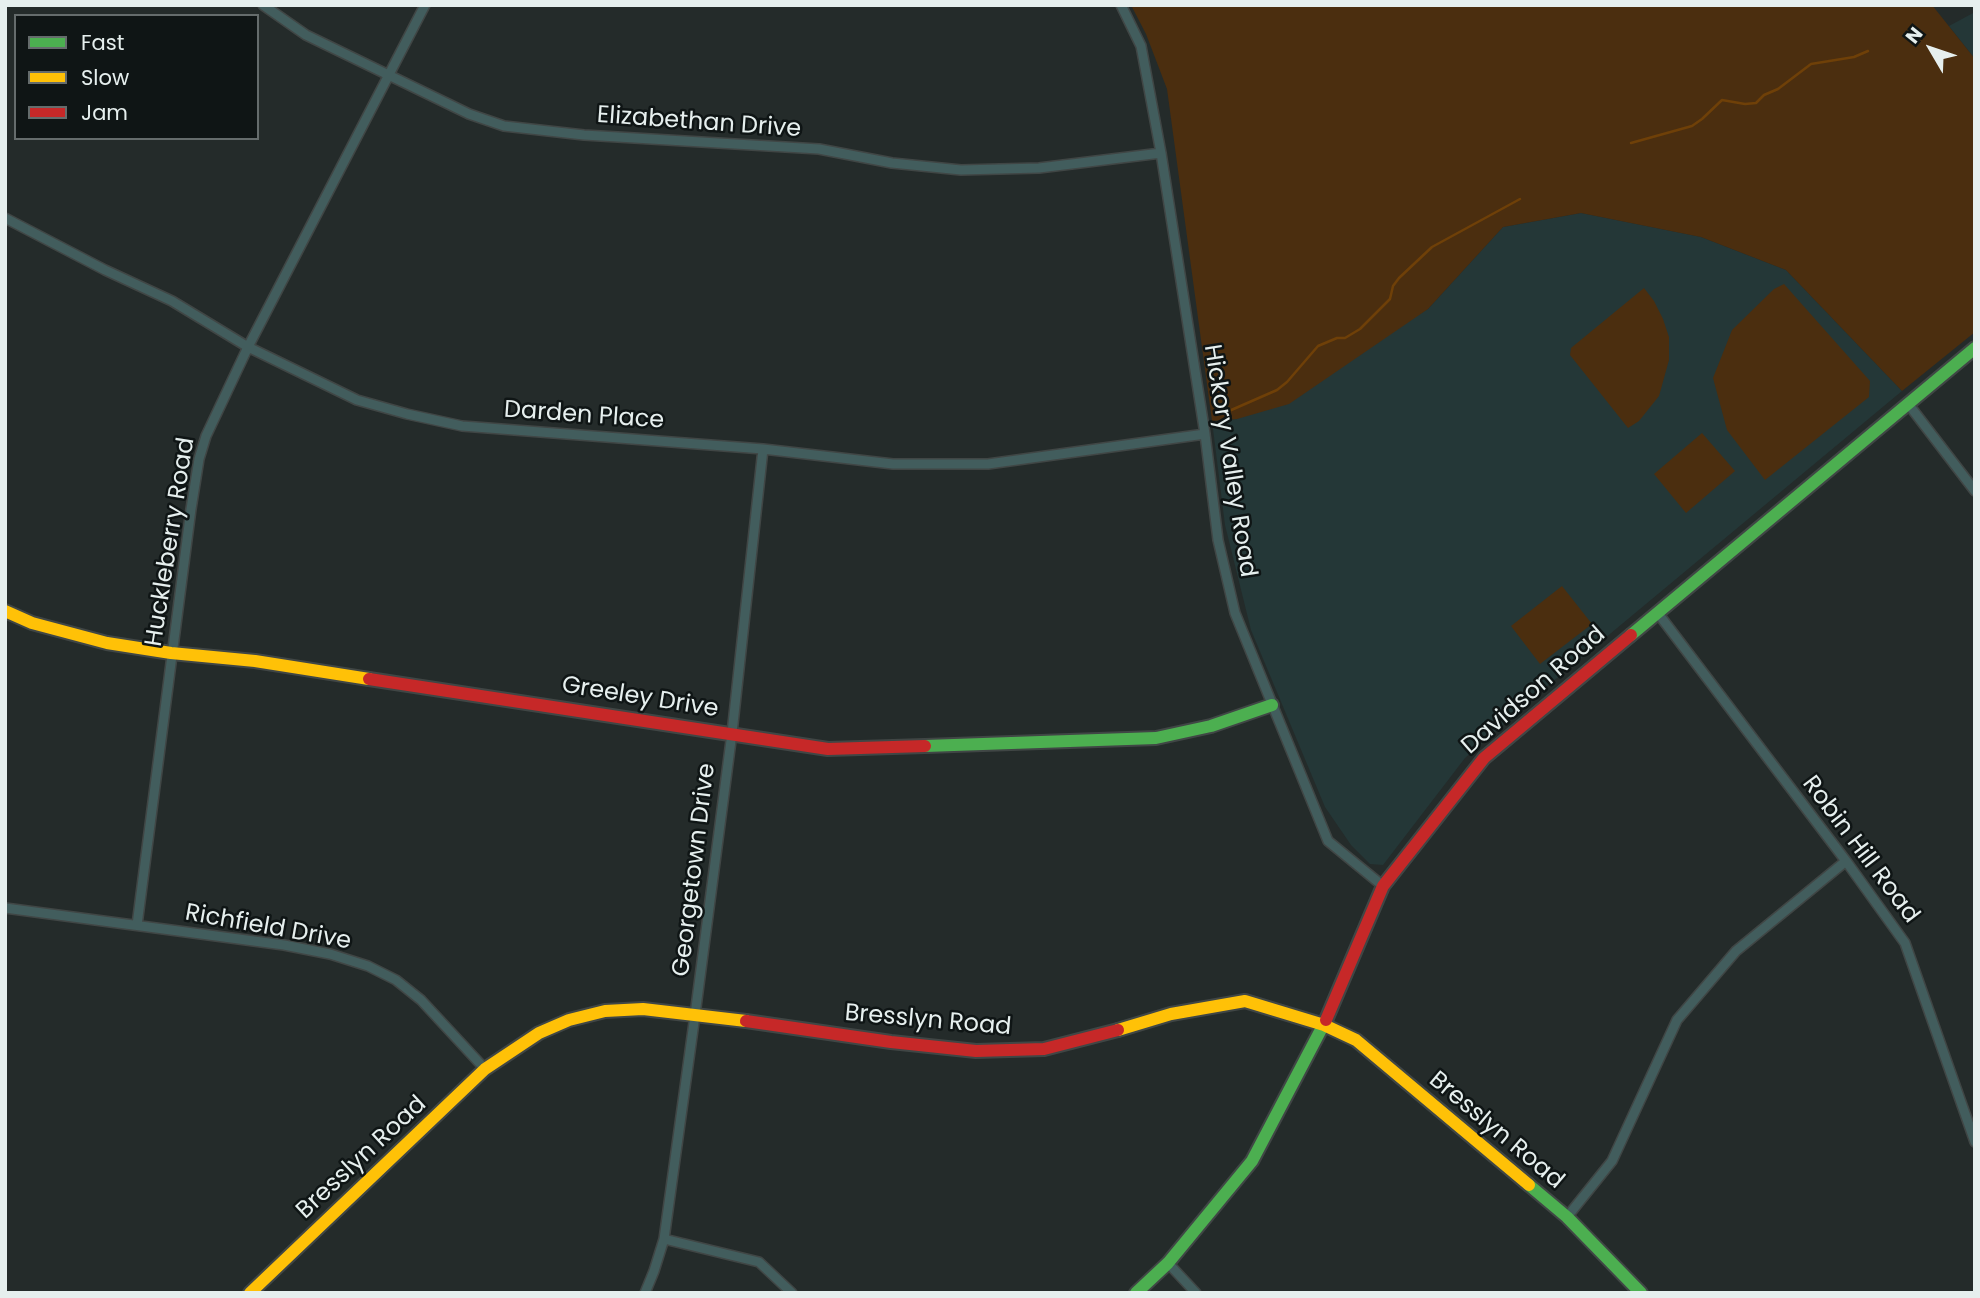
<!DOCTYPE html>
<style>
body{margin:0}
#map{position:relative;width:1980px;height:1298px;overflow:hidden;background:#242b2a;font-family:Poppins,sans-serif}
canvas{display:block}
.frame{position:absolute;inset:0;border:7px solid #e6efee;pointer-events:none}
.legend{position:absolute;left:14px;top:14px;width:245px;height:126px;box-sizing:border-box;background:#0f1515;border:2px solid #656c6c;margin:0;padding:9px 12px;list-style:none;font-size:21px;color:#e6efee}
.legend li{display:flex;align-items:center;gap:14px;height:35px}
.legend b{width:35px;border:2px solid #656c6c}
.north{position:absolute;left:1896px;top:14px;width:70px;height:70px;-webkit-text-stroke:5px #0f1515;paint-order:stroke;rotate:309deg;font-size:19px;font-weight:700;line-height:28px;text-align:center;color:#e6efee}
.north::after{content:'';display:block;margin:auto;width:24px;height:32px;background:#e6efee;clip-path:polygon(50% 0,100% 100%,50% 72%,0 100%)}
</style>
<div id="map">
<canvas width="1980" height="1298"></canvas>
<div class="frame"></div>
<ul class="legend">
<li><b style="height:9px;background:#4caf50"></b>Fast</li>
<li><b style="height:9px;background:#ffc107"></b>Slow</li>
<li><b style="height:9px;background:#c62828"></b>Jam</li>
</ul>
<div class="north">N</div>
</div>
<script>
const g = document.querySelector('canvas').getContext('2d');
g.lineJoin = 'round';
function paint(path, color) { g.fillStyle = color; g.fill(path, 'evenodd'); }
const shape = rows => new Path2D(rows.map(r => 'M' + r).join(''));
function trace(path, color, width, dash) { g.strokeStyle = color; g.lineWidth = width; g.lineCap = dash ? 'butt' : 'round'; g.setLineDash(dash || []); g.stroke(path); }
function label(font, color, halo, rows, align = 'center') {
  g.font = font + ' Poppins,sans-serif'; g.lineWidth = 5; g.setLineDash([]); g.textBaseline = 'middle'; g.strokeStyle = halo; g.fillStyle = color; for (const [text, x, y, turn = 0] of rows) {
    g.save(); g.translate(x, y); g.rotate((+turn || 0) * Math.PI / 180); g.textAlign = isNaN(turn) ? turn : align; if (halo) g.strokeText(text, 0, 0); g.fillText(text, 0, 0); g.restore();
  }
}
const built = shape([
 [1975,12,1975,59,1949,26],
 [1581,213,1701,237,1786,270,1902,391,1551,683,1465,758,1383,865,1370,864,1351,845,1325,807,1251,630,1225,525,1212,421,1237,419,1428,309,1503,227]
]);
const green = shape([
 [1131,5,1932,5,1975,59,1975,332,1902,391,1786,270,1701,237,1581,213,1503,227,1428,309,1289,404,1237,419,1212,421,1167,89,1146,34],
 [1784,284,1870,381,1869,397,1765,480,1727,430,1713,378,1732,330,1774,289],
 [1644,288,1654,301,1663,319,1669,337,1669,360,1659,396,1639,421,1628,428,1570,355,1571,348],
 [1702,433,1735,471,1686,513,1654,474],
 [1562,586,1592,624,1540,664,1511,626]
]);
const stream = shape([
 [1631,143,1692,126,1702,119,1722,100,1745,104,1756,103,1764,95,1778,89,1811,64,1854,57,1868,51],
 [1229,411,1277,390,1287,382,1318,346,1337,338,1345,338,1360,329,1390,299,1393,286,1399,278,1432,247,1520,199]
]);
const street = shape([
 [263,5,306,35,469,114,504,126,584,135,819,149,892,163,961,170,1039,168,1161,153],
 [1121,5,1141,46,1161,153,1205,434,1218,540,1235,613,1328,841,1383,886],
 [5,218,105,270,172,301,248,347,357,400,407,414,462,426,763,449,893,464,988,464,1205,434],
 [1909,405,1975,491],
 [1657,612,1846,861,1905,943,1975,1142],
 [5,908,284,945,330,954,368,966,396,980,421,1000,485,1069],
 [137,925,191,509,199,459,206,436,248,347,425,5],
 [1567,1217,1612,1161,1677,1020,1736,951,1846,861],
 [664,1239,759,1262,792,1293],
 [1168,1263,1196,1293],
 [645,1293,654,1271,664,1239,695,1015,732,733,763,449]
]);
const fast = shape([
 [1631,635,1975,348],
 [925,746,1156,738,1211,726,1272,705],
 [1529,1185,1567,1217,1641,1293],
 [1136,1293,1168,1263,1252,1161,1326,1020]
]);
const slow = shape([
 [5,611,32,623,107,643,171,653,255,661,369,679],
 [1118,1030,1171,1014,1245,1001,1324,1025,1356,1040,1529,1185],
 [250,1293,485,1069,539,1033,569,1020,605,1011,643,1009,746,1021]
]);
const jam = shape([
 [369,679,828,749,925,746],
 [1326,1020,1383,886,1484,758,1631,635],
 [746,1021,891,1042,976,1051,1044,1049,1118,1030]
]);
const streetNames = [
 ["Elizabethan Drive",699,123,4],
 ["Darden Place",584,416,4],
 ["Hickory Valley Road",1229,461,81],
 ["Huckleberry Road",171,542,-81],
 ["Davidson Road",1534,691,-41],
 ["Greeley Drive",640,698,9],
 ["Robin Hill Road",1860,850,53],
 ["Georgetown Drive",695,870,-83],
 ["Richfield Drive",268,928,10],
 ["Bresslyn Road",928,1021,5],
 ["Bresslyn Road",1496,1131,40],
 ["Bresslyn Road",362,1158,-43]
];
paint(built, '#243737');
paint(green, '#4b2e0f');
trace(stream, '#6f4008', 2.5);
trace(street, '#404645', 12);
trace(fast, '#404645', 16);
trace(slow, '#404645', 16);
trace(jam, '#404645', 16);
trace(street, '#425d5d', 9);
trace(fast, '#4caf50', 12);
trace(slow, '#ffc107', 12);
trace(jam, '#c62828', 12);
label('24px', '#e6efee', '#0f1515', streetNames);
</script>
